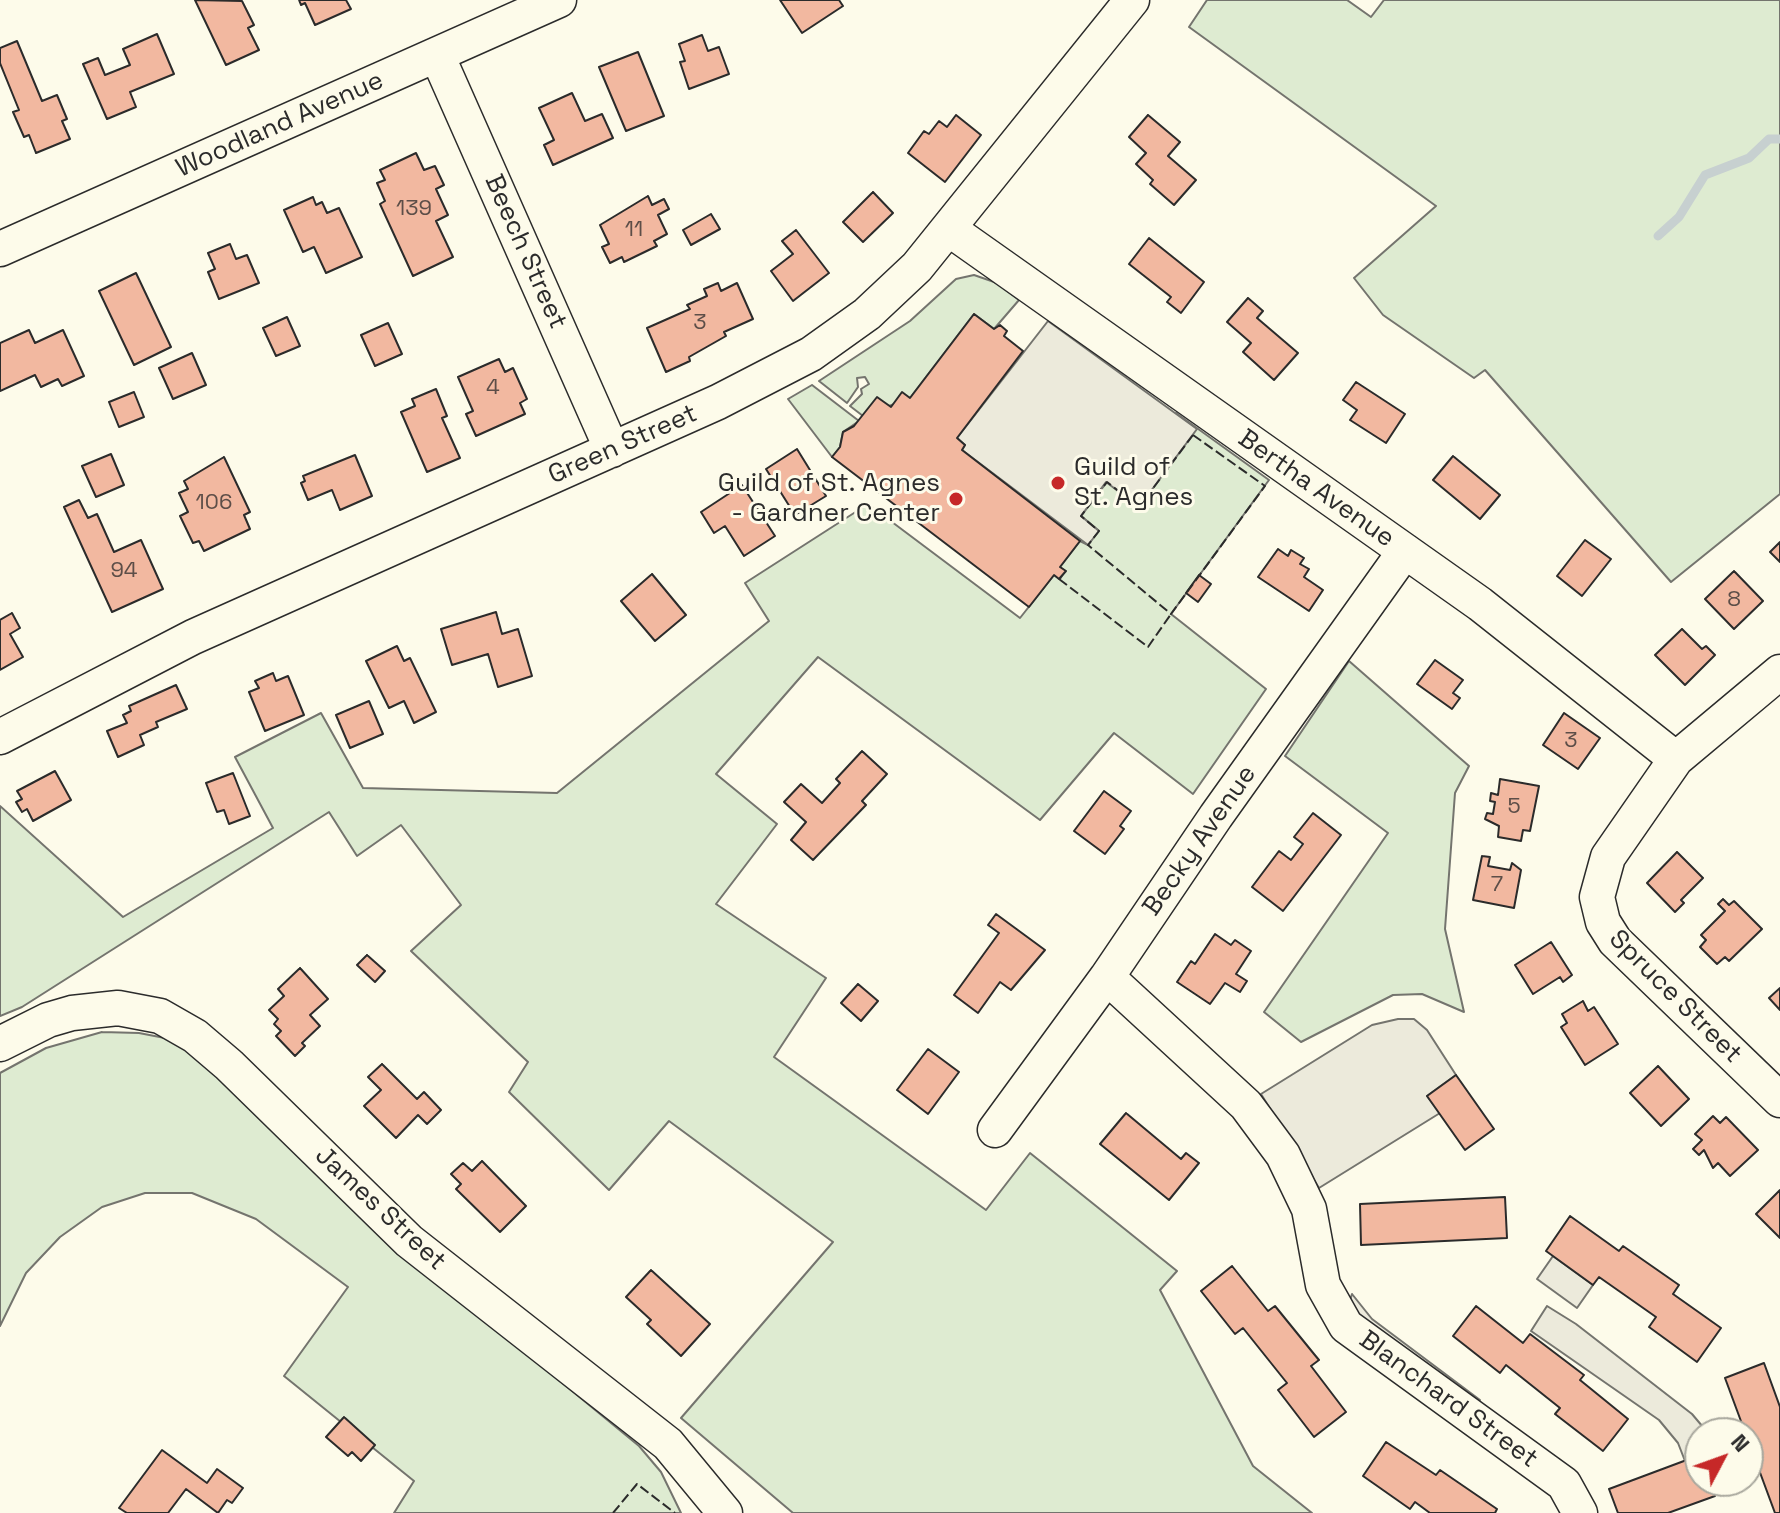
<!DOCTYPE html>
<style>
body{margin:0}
#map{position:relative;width:1780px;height:1513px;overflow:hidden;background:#fdfbea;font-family:"Space Grotesk",sans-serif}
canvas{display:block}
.north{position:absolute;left:1684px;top:1417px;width:80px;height:80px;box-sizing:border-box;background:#fdfbea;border:2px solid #a9a89e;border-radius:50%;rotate:49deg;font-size:22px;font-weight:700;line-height:32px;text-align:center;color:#2b2b2b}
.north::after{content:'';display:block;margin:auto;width:28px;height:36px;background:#c62828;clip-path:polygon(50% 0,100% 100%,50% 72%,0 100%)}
</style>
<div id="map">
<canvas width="1780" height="1513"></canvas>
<div class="north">N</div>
</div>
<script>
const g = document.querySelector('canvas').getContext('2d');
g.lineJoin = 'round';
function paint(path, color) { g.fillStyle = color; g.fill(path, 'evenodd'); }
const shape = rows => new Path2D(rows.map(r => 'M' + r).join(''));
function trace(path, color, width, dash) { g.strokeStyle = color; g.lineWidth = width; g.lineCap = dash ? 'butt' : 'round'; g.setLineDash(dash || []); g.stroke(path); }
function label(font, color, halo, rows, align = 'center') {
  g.font = font + ' "Space Grotesk",sans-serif'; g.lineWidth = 6; g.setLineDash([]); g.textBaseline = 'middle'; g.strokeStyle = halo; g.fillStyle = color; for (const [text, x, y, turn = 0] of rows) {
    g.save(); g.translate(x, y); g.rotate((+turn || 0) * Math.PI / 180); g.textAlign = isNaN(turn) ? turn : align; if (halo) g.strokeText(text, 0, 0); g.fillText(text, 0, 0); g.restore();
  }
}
const green = shape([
 [1207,0,1347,0,1371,17,1384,0,1780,0,1780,494,1671,582,1485,370,1474,378,1383,315,1354,278,1436,206,1189,27,1207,0],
 [974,275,997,283,1019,300,994,329,974,314,910,398,863,416,850,406,862,394,861,389,869,384,865,377,857,378,858,387,847,403,819,381,910,321,956,279,974,275],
 [812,385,859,421,843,432,840,447,832,457,788,399,812,385],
 [1176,413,1269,480,1171,614,1266,689,1193,794,1114,733,1040,820,818,657,716,774,777,824,716,904,826,978,774,1057,986,1210,1030,1153,1177,1271,1160,1290,1253,1466,1312,1513,793,1513,681,1418,833,1242,669,1121,609,1190,509,1092,528,1062,411,951,461,905,401,825,357,856,329,812,22,1007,0,1016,0,806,123,917,273,828,235,757,321,713,363,788,557,793,769,621,745,583,868,504,1020,618,1054,575,1060,579,1065,571,1060,567,1080,541,1088,545,1098,530,1081,516,1107,482,1140,507,1176,413],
 [1349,661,1469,766,1455,793,1445,929,1464,1012,1422,994,1393,995,1301,1042,1264,1012,1388,833,1285,756,1349,661],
 [102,1032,139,1033,170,1039,195,1051,402,1251,639,1446,661,1472,681,1513,394,1513,414,1481,284,1376,348,1287,256,1219,192,1193,145,1193,102,1207,60,1237,26,1273,0,1326,0,1073,46,1048,102,1032]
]);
const parking = shape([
 [1048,321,1197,429,1139,507,1106,482,1081,516,1099,531,1088,545,962,450,965,445,957,438,1048,321],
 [1398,1019,1414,1019,1427,1030,1456,1075,1427,1096,1440,1113,1319,1188,1261,1094,1372,1025,1398,1019],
 [1553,1256,1593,1285,1577,1308,1537,1279,1553,1256],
 [1352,1294,1372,1319,1480,1400,1475,1407,1348,1306,1352,1294],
 [1547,1306,1576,1324,1692,1414,1708,1433,1700,1433,1700,1455,1685,1461,1678,1443,1659,1420,1531,1331,1547,1306]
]);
const stream = shape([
 [1658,236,1679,217,1705,175,1749,158,1769,139,1780,139]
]);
const building = shape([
 [195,0,242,1,254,25,248,28,259,50,226,65,195,0],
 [299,0,346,0,351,9,315,25,305,3,301,5,299,0],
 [780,0,839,0,843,6,802,33,780,0],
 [157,34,174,74,130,92,136,107,107,119,83,64,98,58,105,75,130,65,123,49,157,34],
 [702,35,708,51,719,47,729,74,689,89,680,62,685,61,679,44,702,35],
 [17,41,42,101,57,95,67,119,62,121,70,139,36,153,29,135,24,137,13,112,19,110,0,63,0,48,17,41],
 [638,52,664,116,626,131,599,67,638,52],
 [572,93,585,121,602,114,613,138,553,165,544,145,554,140,539,108,572,93],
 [956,115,981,135,945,182,908,153,924,131,929,134,939,121,947,127,956,115],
 [1148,115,1180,142,1168,156,1196,180,1174,205,1150,184,1153,180,1136,164,1146,153,1129,137,1148,115],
 [416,153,424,170,435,166,444,185,436,189,448,215,436,221,453,257,413,276,380,204,385,201,377,183,385,180,380,170,416,153],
 [873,192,893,213,863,242,843,222,873,192],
 [648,196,652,205,664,199,669,209,658,215,667,234,654,241,657,246,624,262,622,257,610,263,602,247,609,244,600,225,648,196],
 [313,197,316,205,322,202,327,213,339,208,362,257,326,273,314,247,303,252,284,210,313,197],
 [711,214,720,229,691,245,683,230,711,214],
 [796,230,829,273,793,301,771,271,793,254,782,241,796,230],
 [1149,238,1204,282,1181,313,1167,302,1171,297,1129,264,1149,238],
 [230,244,236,259,247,255,259,283,219,299,208,272,215,269,208,253,230,244],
 [136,273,171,347,134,365,99,291,136,273],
 [718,283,721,291,737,283,753,319,724,332,726,336,689,357,690,361,666,372,647,328,690,309,687,305,707,296,704,289,718,283],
 [1248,298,1263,311,1257,318,1298,353,1274,380,1243,352,1251,343,1227,322,1248,298],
 [974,314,994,329,1000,325,1007,331,1004,336,1023,351,957,438,965,445,962,450,1080,541,1060,567,1066,571,1059,579,1054,575,1029,607,832,457,840,447,843,432,854,426,877,397,891,407,902,392,910,398,974,314],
 [287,317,300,346,276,356,263,328,287,317],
 [388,323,402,354,375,366,361,335,388,323],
 [29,330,35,343,63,330,84,376,62,386,58,379,41,387,35,375,0,391,0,343,29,330],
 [192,353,206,385,173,399,159,368,192,353],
 [499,359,505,372,513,368,527,399,520,403,525,414,476,436,466,414,473,411,458,377,499,359],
 [1356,382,1405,414,1386,443,1350,420,1357,410,1343,400,1356,382],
 [436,389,447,416,442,418,460,458,427,472,401,412,415,406,412,399,436,389],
 [134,392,144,417,119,427,109,402,134,392],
 [797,449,826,496,795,515,766,469,797,449],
 [111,454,124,485,96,497,82,466,111,454],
 [355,455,372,496,340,510,332,490,308,500,301,483,305,481,303,476,355,455],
 [1453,456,1500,495,1480,519,1433,480,1453,456],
 [224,457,250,512,244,515,250,529,204,551,199,541,193,543,180,516,188,512,179,493,188,489,184,481,224,457],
 [742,485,775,536,744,556,725,526,714,533,701,512,742,485],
 [79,500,88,518,97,514,114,552,141,540,163,589,112,612,64,507,79,500],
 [1585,540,1611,559,1582,596,1557,576,1585,540],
 [1780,542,1780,562,1770,552,1780,542],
 [1278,549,1288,556,1291,550,1304,558,1300,564,1309,569,1304,577,1323,590,1309,611,1258,577,1278,549],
 [1734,571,1763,601,1734,629,1705,599,1734,571],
 [652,574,686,615,655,641,621,601,652,574],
 [1199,575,1211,584,1198,602,1186,593,1199,575],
 [496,612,502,634,518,629,532,676,498,687,488,654,452,665,441,629,496,612],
 [12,613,20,628,10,634,23,657,0,670,0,620,12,613],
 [1682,629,1702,649,1706,646,1715,655,1685,685,1655,655,1682,629],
 [397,646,404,661,410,658,436,712,414,723,404,701,389,708,366,661,397,646],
 [1435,660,1463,680,1453,693,1460,698,1452,709,1417,684,1435,660],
 [273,673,276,681,288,676,304,715,265,731,249,692,259,688,255,681,273,673],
 [176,685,187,709,156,722,158,727,140,735,144,745,118,757,107,731,127,723,123,715,131,711,129,706,176,685],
 [369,701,383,734,350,748,336,715,369,701],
 [1564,713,1600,738,1578,769,1543,745,1564,713],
 [862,751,887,774,862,801,866,805,813,860,791,840,806,822,784,802,801,784,822,803,840,783,836,779,862,751],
 [55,771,71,800,33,821,27,809,22,812,16,802,22,799,17,791,55,771],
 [233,773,250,816,229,824,224,810,217,812,206,783,233,773],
 [1500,779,1539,786,1530,831,1523,830,1521,841,1498,837,1499,826,1485,819,1487,813,1493,814,1495,802,1490,801,1491,793,1498,795,1500,779],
 [1104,791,1131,811,1120,826,1124,829,1105,854,1074,831,1104,791],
 [1313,813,1341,835,1283,911,1252,887,1279,851,1291,860,1303,844,1294,837,1313,813],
 [1677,852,1703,878,1681,900,1684,903,1675,912,1647,883,1677,852],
 [1482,856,1490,857,1488,866,1510,870,1512,863,1521,870,1514,908,1473,900,1482,856],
 [1723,899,1729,905,1734,901,1762,929,1729,961,1725,957,1717,964,1700,947,1706,940,1701,935,1725,911,1718,904,1723,899],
 [996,914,1045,950,1011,990,1000,982,978,1013,954,995,999,933,988,925,996,914],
 [1215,934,1231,945,1235,940,1251,951,1236,974,1247,981,1240,992,1225,983,1210,1004,1177,982,1191,961,1195,964,1215,934],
 [1551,942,1572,975,1563,982,1560,977,1533,994,1515,965,1551,942],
 [367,955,385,971,375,982,357,965,367,955],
 [300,968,328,999,310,1015,320,1026,302,1043,305,1046,295,1056,276,1036,281,1031,274,1024,278,1019,269,1010,284,996,278,989,300,968],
 [858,984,878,1001,861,1021,841,1003,858,984],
 [1780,988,1780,1010,1769,998,1780,988],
 [1583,1001,1588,1011,1594,1007,1618,1044,1585,1065,1561,1027,1567,1023,1562,1014,1583,1001],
 [928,1049,959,1072,928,1114,897,1090,928,1049],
 [382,1064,417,1099,424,1092,441,1110,427,1124,418,1115,396,1138,364,1106,381,1090,368,1077,382,1064],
 [1658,1066,1689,1099,1661,1126,1630,1093,1658,1066],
 [1456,1075,1494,1129,1465,1150,1427,1096,1456,1075],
 [1126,1113,1181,1159,1186,1153,1199,1163,1169,1200,1100,1144,1126,1113],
 [1713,1116,1720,1123,1726,1117,1758,1150,1730,1176,1718,1163,1713,1168,1704,1150,1699,1155,1693,1149,1702,1140,1695,1134,1713,1116],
 [482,1161,526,1206,500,1232,456,1189,461,1184,451,1174,463,1163,472,1171,482,1161],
 [1780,1190,1780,1238,1756,1214,1780,1190],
 [1505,1197,1507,1238,1361,1245,1360,1204,1505,1197],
 [1570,1216,1619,1251,1623,1246,1679,1285,1673,1294,1721,1328,1697,1362,1649,1327,1656,1317,1599,1277,1593,1285,1546,1251,1570,1216],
 [1232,1266,1268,1311,1275,1306,1314,1354,1319,1360,1311,1366,1346,1412,1314,1437,1278,1390,1287,1383,1243,1328,1235,1334,1201,1291,1232,1266],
 [651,1270,710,1324,681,1356,647,1324,651,1320,626,1297,651,1270],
 [1476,1306,1523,1343,1530,1334,1584,1375,1580,1380,1628,1419,1603,1451,1555,1414,1560,1408,1506,1365,1500,1373,1453,1336,1476,1306],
 [1764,1363,1780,1407,1780,1513,1775,1513,1725,1378,1764,1363],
 [344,1417,375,1445,361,1461,352,1452,348,1456,326,1437,344,1417],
 [1386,1442,1436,1475,1440,1470,1497,1509,1495,1513,1430,1513,1415,1502,1410,1509,1363,1476,1386,1442],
 [162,1450,207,1483,217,1469,243,1488,232,1503,227,1500,218,1513,186,1489,168,1513,127,1513,119,1508,162,1450],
 [1700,1455,1700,1481,1710,1481,1715,1496,1668,1513,1618,1513,1609,1489,1700,1455]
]);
const minor = shape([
 [437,55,612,450],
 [949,229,1480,604,1676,759],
 [0,249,559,0],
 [1780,672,1676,759,1608,857,1597,897,1603,922,1615,941,1780,1100],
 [0,737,193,637,718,402,811,354,867,314,917,267,1132,0],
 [1107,977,1246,1105,1283,1155,1309,1209,1323,1285,1346,1326,1564,1484,1580,1513],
 [0,1044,48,1020,72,1013,118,1008,160,1016,195,1036,229,1065,409,1241,668,1444,725,1513],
 [995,1130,1107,977,1216,816,1405,551]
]);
const fence = shape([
 [1193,435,1265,486,1171,614,1088,545,1099,531,1081,516,1107,482,1139,507,1193,435],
 [1059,579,1148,647,1171,614],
 [613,1513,637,1484,675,1513]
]);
const markers = [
 [1058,483,8,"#c62828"],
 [956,499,8,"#c62828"]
];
const numberNames = [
 ["139",414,209],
 ["11",634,230],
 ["3",700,323],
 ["4",493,388],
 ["106",214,503],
 ["94",124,571],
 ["8",1734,600],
 ["3",1571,741],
 ["5",1514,807],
 ["7",1497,885]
];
const streetNames = [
 ["Woodland Avenue",280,125,-24],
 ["Beech Street",525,252,66],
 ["Green Street",623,445,-24],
 ["Bertha Avenue",1316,489,35],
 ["Becky Avenue",1200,841,-55],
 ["Spruce Street",1675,997,45],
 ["James Street",380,1209,43],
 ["Blanchard Street",1448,1400,36]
];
const poiNames = [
 ["Guild of",1074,468],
 ["St. Agnes",1074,498],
 ["Guild of St. Agnes",940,484,"right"],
 ["- Gardner Center",940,514,"right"]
];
paint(green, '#deebd1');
trace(green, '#74746e', 2);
paint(parking, '#eceadb');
trace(parking, '#74746e', 2);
trace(stream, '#c7d0d0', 9);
paint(building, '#f2b8a0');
trace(building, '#2b2b2b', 2);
trace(minor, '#2b2b2b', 37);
trace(minor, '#fdfbea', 34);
trace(fence, '#2b2b2b', 2, [10, 4]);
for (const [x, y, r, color] of markers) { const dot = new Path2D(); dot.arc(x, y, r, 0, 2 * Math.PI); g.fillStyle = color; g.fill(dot); trace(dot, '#fdfbea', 3); }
label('22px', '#5d4e48', null, numberNames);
label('26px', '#2b2b2b', '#fdfbea', streetNames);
label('26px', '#2b2b2b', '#fdfbea', poiNames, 'left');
</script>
